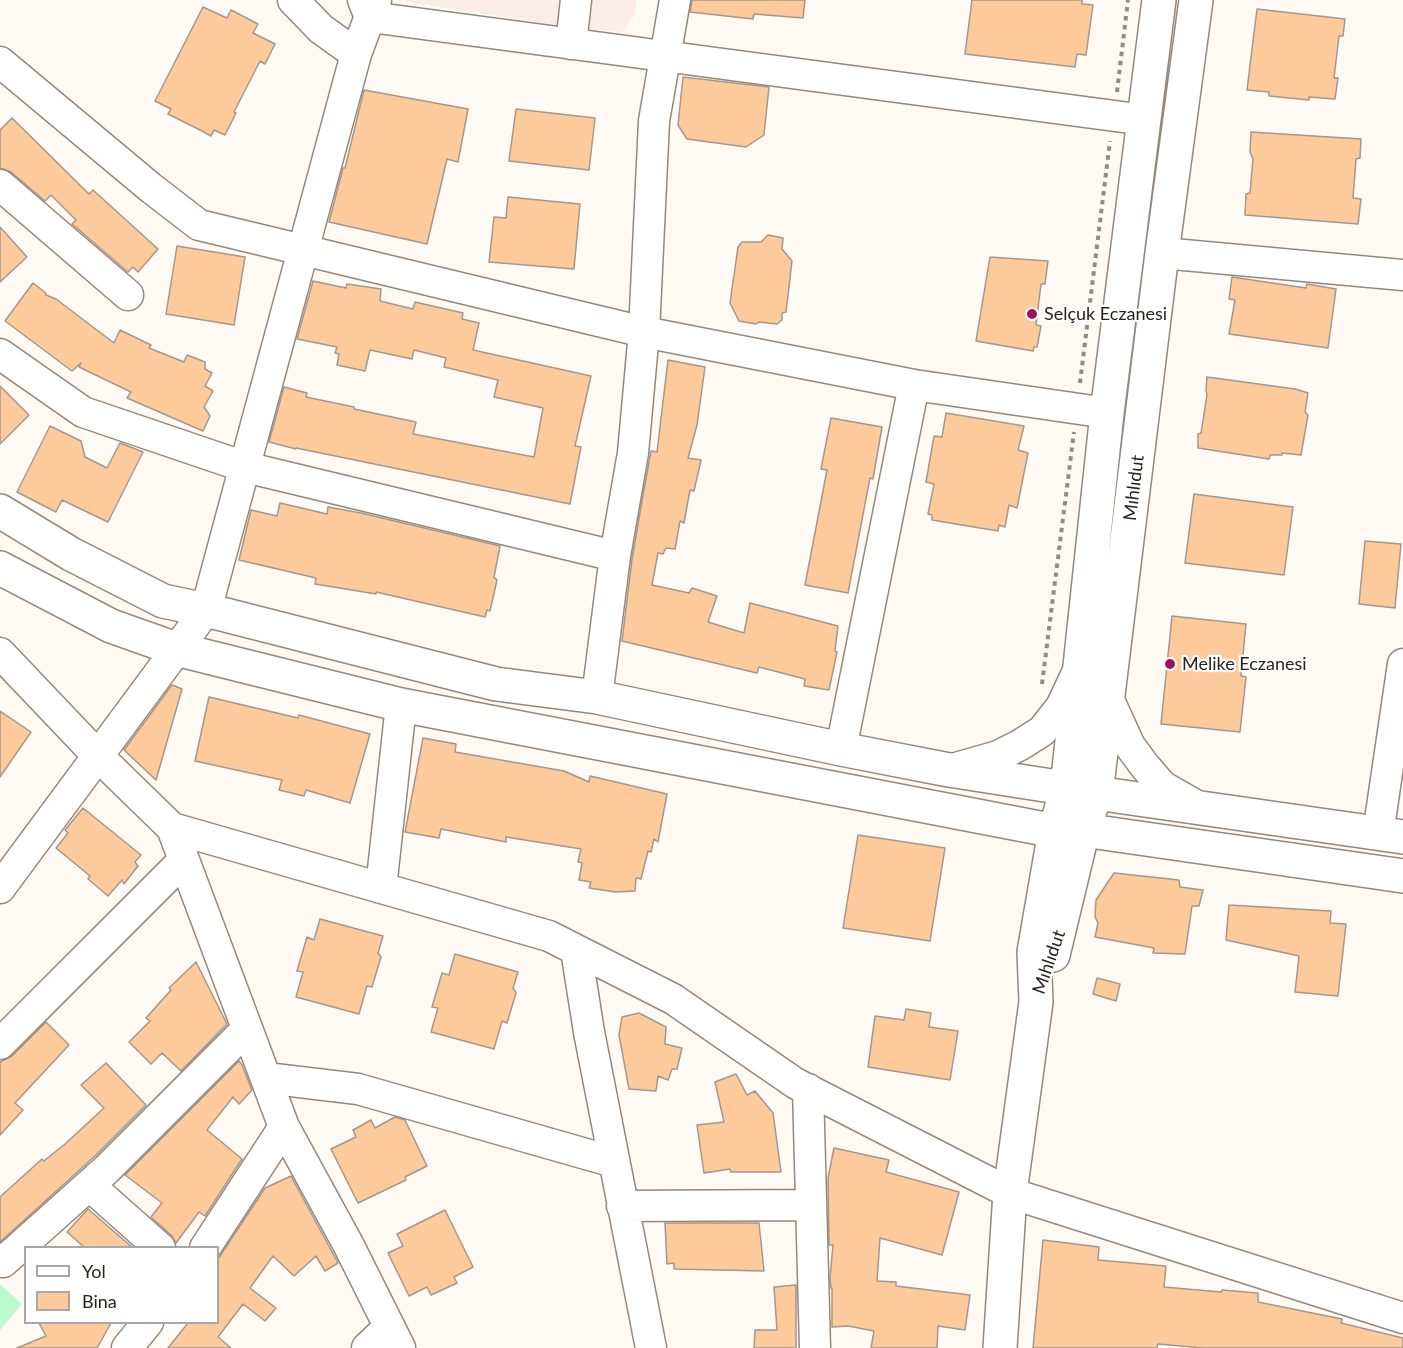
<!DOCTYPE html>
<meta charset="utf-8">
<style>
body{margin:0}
#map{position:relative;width:1403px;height:1348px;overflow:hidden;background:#fff9f4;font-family:Lato,sans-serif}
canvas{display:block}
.legend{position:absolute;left:24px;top:1246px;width:195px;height:78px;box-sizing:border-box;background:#fff;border:2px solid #a9a7a5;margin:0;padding:8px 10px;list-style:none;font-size:18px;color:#28231f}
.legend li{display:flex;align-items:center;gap:12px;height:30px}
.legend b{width:30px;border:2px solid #a9a7a5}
</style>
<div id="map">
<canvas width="1403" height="1348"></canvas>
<ul class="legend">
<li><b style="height:8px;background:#fff"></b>Yol</li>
<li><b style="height:16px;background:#fdca9b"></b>Bina</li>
</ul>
</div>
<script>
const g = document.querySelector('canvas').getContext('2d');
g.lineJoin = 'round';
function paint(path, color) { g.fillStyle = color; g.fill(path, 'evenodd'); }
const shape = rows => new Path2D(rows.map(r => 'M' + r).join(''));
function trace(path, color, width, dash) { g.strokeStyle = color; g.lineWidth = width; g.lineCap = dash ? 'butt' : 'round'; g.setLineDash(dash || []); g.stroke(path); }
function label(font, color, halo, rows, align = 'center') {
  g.font = font + ' Lato,sans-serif'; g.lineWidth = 4.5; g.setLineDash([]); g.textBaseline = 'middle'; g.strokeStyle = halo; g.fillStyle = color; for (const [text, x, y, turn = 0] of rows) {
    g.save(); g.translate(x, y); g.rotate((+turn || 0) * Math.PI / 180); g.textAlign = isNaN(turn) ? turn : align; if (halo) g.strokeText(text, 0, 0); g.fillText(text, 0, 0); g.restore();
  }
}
const education = shape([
 [405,0,637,0,635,14,623,32,562,26,406,2]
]);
const green = shape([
 [0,1284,22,1304,0,1330]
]);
const building = shape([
 [692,0,805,0,803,18,754,14,753,19,690,12,692,0],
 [972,0,1082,0,1082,4,1093,5,1086,55,1077,54,1075,67,965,54,972,0],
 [203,7,227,18,231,10,258,24,253,33,275,44,265,64,260,61,234,112,236,113,225,135,214,130,211,136,202,131,168,114,171,109,155,101,203,7],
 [1257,9,1345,19,1343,36,1339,36,1334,78,1338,78,1335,99,1309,97,1309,100,1269,96,1269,92,1247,90,1257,9],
 [683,77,769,87,764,135,746,147,687,139,678,125,683,77],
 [364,90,468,109,458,162,447,159,427,244,329,222,343,168,345,168,364,90],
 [516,109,595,118,589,170,509,161,516,109],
 [12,118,89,194,93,190,158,249,138,272,133,267,128,272,72,224,76,220,51,195,45,201,11,172,0,168,0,130,12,118],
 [1251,132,1361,139,1360,158,1356,159,1353,198,1361,199,1358,224,1245,215,1246,194,1250,193,1253,159,1250,152,1251,132],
 [508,197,580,204,574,269,489,262,494,217,506,218,508,197],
 [0,227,27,257,0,282,0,227],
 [768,235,783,238,782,249,792,261,786,312,782,313,782,320,777,324,759,322,756,324,739,321,730,303,738,247,742,242,761,242,768,235],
 [177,246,245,257,234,325,166,314,177,246],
 [990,257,1048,261,1045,284,1041,284,1036,325,1041,326,1037,347,1034,347,1033,351,976,341,990,257],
 [1232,277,1306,288,1307,284,1336,289,1328,348,1229,334,1235,300,1229,299,1232,277],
 [313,281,346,288,347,284,381,289,380,301,413,309,415,302,463,313,462,319,479,323,473,350,591,376,575,446,581,447,570,504,296,448,296,449,269,442,284,387,307,393,306,397,354,407,354,409,416,422,413,434,534,457,543,408,494,397,498,380,444,367,446,358,414,350,412,359,370,350,365,371,337,365,339,354,335,353,337,347,297,339,313,281],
 [33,283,46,293,46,295,56,299,114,343,120,330,151,345,149,348,184,362,187,355,205,362,205,369,212,373,205,386,213,391,204,407,210,416,203,431,127,398,131,392,79,367,81,363,72,371,5,321,33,283],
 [668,360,705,367,697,425,688,458,701,460,694,491,690,490,684,523,680,521,675,549,666,548,663,554,658,553,652,585,689,593,692,588,717,596,708,622,744,633,750,603,838,626,835,651,837,652,829,690,804,686,805,679,759,667,757,673,622,641,632,559,643,495,651,451,657,452,668,360],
 [1207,377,1295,389,1308,393,1305,412,1308,415,1301,455,1282,453,1282,455,1270,455,1269,459,1198,448,1198,434,1201,433,1207,395,1206,390,1207,377],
 [0,386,29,415,0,444,0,386],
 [946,413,1024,426,1018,450,1028,453,1017,508,1009,505,1005,527,999,525,998,531,932,520,932,515,928,514,934,484,926,482,934,436,942,437,946,413],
 [831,418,882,427,873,479,870,478,848,593,805,585,827,470,821,469,831,418],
 [50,426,81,441,85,457,107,468,120,443,143,452,108,522,62,500,56,512,17,492,50,426],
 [1194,494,1293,507,1284,575,1185,563,1194,494],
 [280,503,327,514,328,507,361,513,500,546,494,577,497,580,490,611,487,610,485,617,376,592,376,594,315,584,316,578,239,560,251,510,277,516,280,503],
 [1365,541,1401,544,1395,608,1359,604,1365,541],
 [1172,616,1246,624,1241,676,1246,677,1240,732,1161,724,1172,616],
 [172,685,182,689,156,780,124,750,172,685],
 [209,697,298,718,299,715,370,734,350,803,306,790,304,796,279,790,282,780,195,761,209,697],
 [0,711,31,732,0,777,0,711],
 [423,738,456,744,455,752,564,771,589,782,590,776,667,794,658,842,654,839,651,852,648,851,641,879,636,878,635,891,615,892,589,888,591,882,579,880,582,863,578,862,581,849,506,837,506,842,441,829,439,838,405,832,423,738],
 [83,808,141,855,135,862,138,866,124,884,122,880,108,896,88,879,90,876,56,848,68,833,65,830,83,808],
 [858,835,945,848,930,941,843,928,858,835],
 [1114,873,1179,880,1180,887,1203,890,1199,906,1192,906,1185,954,1153,953,1154,948,1095,937,1098,923,1095,917,1096,900,1114,873],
 [1229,905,1331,911,1330,923,1346,924,1338,996,1295,992,1299,956,1226,940,1229,905],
 [320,919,383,936,378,953,381,957,372,987,367,986,359,1014,296,997,303,972,297,971,307,937,314,940,320,919],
 [455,954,518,972,513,988,516,993,507,1023,502,1021,494,1049,431,1032,438,1008,432,1007,442,973,449,975,455,954],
 [196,962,227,1024,181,1071,162,1053,151,1064,129,1042,150,1021,146,1018,171,990,169,988,196,962],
 [1097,978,1120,984,1116,1001,1093,994,1097,978],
 [906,1009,931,1013,929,1027,958,1031,950,1080,868,1067,875,1016,904,1020,906,1009],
 [639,1013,666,1027,665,1044,682,1048,677,1069,672,1069,668,1080,658,1076,656,1091,629,1089,619,1035,622,1017,639,1013],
 [46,1022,69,1045,15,1103,23,1110,0,1135,0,1062,12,1056,46,1022],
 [239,1061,242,1065,252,1090,239,1104,233,1097,207,1130,242,1159,205,1216,199,1212,176,1243,171,1235,151,1217,162,1203,125,1175,239,1061],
 [106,1063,146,1105,95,1156,0,1242,0,1197,42,1159,44,1161,65,1144,104,1108,81,1085,106,1063],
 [736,1074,747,1095,755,1091,773,1113,781,1172,731,1172,730,1169,704,1173,697,1125,724,1122,715,1082,736,1074],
 [395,1117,405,1120,427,1166,405,1177,406,1180,358,1203,331,1149,356,1137,353,1130,371,1120,375,1128,395,1117],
 [834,1148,889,1160,886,1172,959,1192,942,1255,880,1238,877,1281,896,1282,896,1286,970,1295,965,1330,938,1326,937,1348,871,1348,874,1331,848,1326,832,1327,832,1288,831,1288,830,1278,833,1245,829,1245,828,1178,834,1148],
 [291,1176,338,1263,325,1271,316,1256,294,1276,273,1256,250,1288,276,1308,265,1321,243,1304,218,1337,231,1348,168,1348,188,1323,218,1323,218,1259,265,1188,291,1176],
 [88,1209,95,1215,133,1248,85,1248,67,1232,88,1209],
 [445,1210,473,1267,454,1277,457,1283,431,1295,427,1287,409,1296,388,1253,403,1246,397,1234,445,1210],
 [665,1223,759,1223,764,1271,674,1269,674,1263,667,1264,665,1223],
 [1043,1240,1099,1247,1098,1260,1166,1266,1164,1287,1221,1292,1222,1290,1258,1293,1258,1302,1342,1319,1341,1323,1403,1338,1403,1348,1203,1348,1158,1344,1157,1348,1033,1348,1043,1240],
 [796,1285,796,1348,754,1348,755,1330,777,1330,774,1287,796,1285],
 [39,1323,111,1323,97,1348,17,1348,46,1336,39,1323]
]);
const path = shape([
 [1117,92,1128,0],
 [1080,383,1110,141],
 [1042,684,1074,432]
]);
const minor = shape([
 [293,0,321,29,356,54],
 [363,0,370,17,1145,120],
 [571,44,576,0],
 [0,62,151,188,199,225,644,332,914,385,1107,413],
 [0,185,128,295],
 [1162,253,1403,275],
 [0,354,83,412,245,467,615,556],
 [0,653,98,756,172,828,549,936,673,999,795,1083,1010,1193,1403,1318],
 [597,697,615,556,633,453,644,332,654,121,675,0],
 [1108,698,1130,746,1144,765,1162,786,1197,806],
 [841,749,914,385],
 [949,770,998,756,1020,745,1042,731,1061,707,1076,675],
 [172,828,284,1127,349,1246,400,1348],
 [1378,834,1403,664],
 [0,888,206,610,356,54,376,0],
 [381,888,401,705],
 [576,950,589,1032,651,1348],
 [0,1044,184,860],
 [266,1078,358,1089,614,1162],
 [808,1089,815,1348],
 [89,1185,160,1248],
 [622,1206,811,1205],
 [205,1248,284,1127],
 [0,1259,3,1262,107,1169,247,1029],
 [127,1348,148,1322],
 [367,1348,389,1327]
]);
const major = shape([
 [0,511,71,554,163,601,206,610,496,684,597,697,841,749,949,770,1096,793,1403,837],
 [0,568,111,626,176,649,401,705,1055,831,1083,830,1403,876],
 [1053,955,1083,830,1096,793,1162,253,1196,0],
 [1000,1348,1010,1193,1036,1002,1034,952,1055,831,1067,788,1107,413,1159,0]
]);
const markers = [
 [1032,314,6,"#9f125d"],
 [1170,664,6,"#9f125d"]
];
const poiNames = [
 ["Selçuk Eczanesi",1044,314],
 ["Melike Eczanesi",1182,664]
];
const streetNames = [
 ["Mıhlıdut",1134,488,-83],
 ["Mıhlıdut",1049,962,-71]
];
paint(education, '#fcece9');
paint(green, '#bcf9cd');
paint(building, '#fdca9b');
trace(building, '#a4978c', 1.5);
trace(minor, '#94887c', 33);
trace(major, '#94887c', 36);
trace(path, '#908b86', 4, [4.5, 4.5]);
trace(minor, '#fff', 30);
trace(major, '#fff', 33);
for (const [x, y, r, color] of markers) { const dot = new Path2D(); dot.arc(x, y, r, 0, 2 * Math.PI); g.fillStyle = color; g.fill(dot); trace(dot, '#fff', 2); }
label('18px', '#28231f', '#fff', poiNames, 'left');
label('18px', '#28231f', '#fff', streetNames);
</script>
